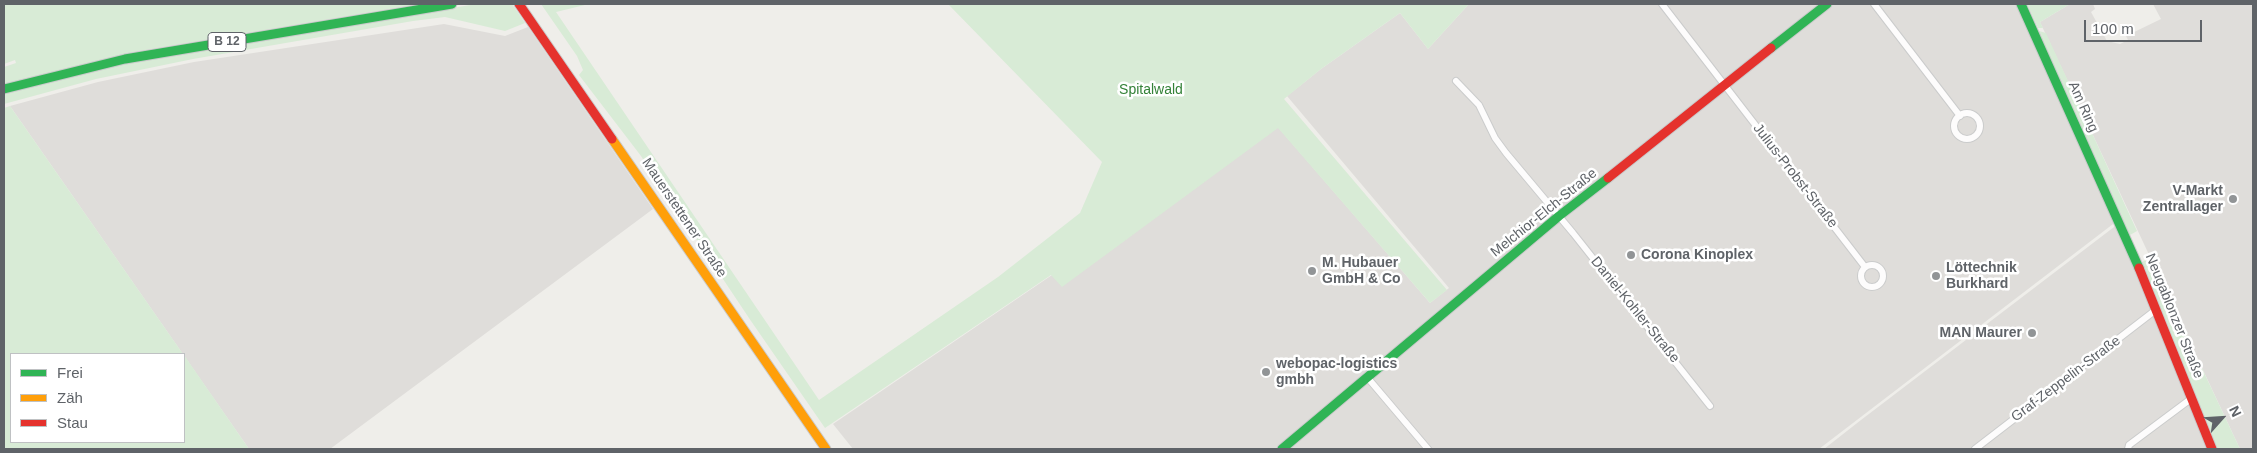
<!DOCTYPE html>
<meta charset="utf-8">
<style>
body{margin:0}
#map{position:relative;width:2257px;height:453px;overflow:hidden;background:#efeeea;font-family:Arial,sans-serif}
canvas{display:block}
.frame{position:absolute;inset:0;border:5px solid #5f6368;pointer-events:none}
.legend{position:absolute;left:10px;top:353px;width:175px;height:90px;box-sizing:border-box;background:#fff;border:1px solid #bfc1c3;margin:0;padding:6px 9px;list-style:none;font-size:15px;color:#5f6368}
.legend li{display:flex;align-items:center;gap:10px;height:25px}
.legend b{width:25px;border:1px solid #bfc1c3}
.north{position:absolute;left:2197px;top:393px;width:50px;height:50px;-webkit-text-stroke:4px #fff;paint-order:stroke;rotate:64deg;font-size:14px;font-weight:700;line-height:20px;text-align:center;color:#5f6368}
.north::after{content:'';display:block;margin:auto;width:18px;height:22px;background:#5f6368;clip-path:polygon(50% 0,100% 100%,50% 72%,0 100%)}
.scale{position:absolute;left:2084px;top:20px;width:118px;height:22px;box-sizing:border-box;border:2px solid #5f6368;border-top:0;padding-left:6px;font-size:15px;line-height:18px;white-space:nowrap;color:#5f6368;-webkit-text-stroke:4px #fff;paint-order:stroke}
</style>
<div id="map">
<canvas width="2257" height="453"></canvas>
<div class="frame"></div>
<ul class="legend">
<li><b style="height:6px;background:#30b455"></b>Frei</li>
<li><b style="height:6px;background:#ff9f0a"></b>Zäh</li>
<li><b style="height:6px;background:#e5322d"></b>Stau</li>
</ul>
<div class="north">N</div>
<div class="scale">100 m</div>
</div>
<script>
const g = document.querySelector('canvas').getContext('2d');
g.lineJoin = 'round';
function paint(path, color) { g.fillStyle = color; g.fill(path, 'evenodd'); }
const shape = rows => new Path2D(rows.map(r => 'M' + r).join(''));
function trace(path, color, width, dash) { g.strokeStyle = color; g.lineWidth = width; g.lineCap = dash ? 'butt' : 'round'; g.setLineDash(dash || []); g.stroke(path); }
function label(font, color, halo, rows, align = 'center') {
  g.font = font + ' Arial,sans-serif'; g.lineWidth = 5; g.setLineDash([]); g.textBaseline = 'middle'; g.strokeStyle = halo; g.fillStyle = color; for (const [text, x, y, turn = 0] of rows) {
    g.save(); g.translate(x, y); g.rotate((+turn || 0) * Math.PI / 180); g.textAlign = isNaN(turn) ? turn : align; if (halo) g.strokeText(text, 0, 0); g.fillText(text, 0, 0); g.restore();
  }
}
const industrial = shape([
 [1469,4,2018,4,2117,221,1819,449,853,449,833,424,1052,275,1062,286,1278,127,1430,303,1449,288,1287,96,1321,69,1400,13,1428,49],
 [2070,4,2093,4,2095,9,2091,12,2107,41,2120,44,2128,40,2126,36,2161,19,2153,4,2253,4,2253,448,2251,449,2240,449,2040,22],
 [444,24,505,36,528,27,653,209,330,449,249,449,10,106,98,82,194,62],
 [2118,224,2208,449,1824,449,1861,420]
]);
const green = shape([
 [4,4,419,4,133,52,4,85,4,67,16,63,15,60,4,64],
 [476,4,512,4,525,23,505,31,445,17,413,21,193,59,96,79,4,104,4,94,124,64],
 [541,4,589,4,556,12,819,400,998,277,1080,213,1102,162,948,4,1469,4,1428,49,1400,13,1321,69,1284,99,1447,290,1430,303,1278,128,1062,287,1051,275,825,428,751,321,641,156,579,75,583,70,577,56],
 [2027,4,2070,4,2040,22,2043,28,2038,28],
 [2039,31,2046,33,2137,231,2130,235,2036,32],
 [10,106,183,354,11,354,11,442,184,442,184,355,249,449,4,449,4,108],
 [2150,258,2240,449,2215,449,2196,396,2142,262]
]);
const street = shape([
 [1662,4,1865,267],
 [1874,4,1960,116],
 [1456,81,1479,105,1495,138,1506,153,1573,233,1710,406],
 '1954 126a13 13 0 1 1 26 0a13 13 0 1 1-26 0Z',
 '1861 276a11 11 0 1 1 22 0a11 11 0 1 1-22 0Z',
 [1367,377,1428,449],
 [1975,449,2157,309],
 [2128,449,2129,445,2192,398]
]);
const fast = shape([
 [2021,4,2139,268],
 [1771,48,1827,4],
 [4,89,125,59,452,4],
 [1282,449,1559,216,1608,178]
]);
const slow = shape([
 [612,139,826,449]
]);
const jam = shape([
 [519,4,612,139],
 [1608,178,1771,48],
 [2139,268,2212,449]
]);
const markers = [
 [2233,199,5,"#919496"],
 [1631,255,5,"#919496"],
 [1312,271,5,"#919496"],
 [1936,276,5,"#919496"],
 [2032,333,5,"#919496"],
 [1266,372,5,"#919496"]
];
const shields = [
 [227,42,38]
];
const shieldNames = [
 ["B 12",227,42]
];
const parkNames = [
 ["Spitalwald",1151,90]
];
const streetNames = [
 ["Am Ring",2083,107,66],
 ["Julius-Probst-Straße",1795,176,52],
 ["Melchior-Elch-Straße",1544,213,-39],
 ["Mauerstettener Straße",684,218,56],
 ["Daniel-Kohler-Straße",1635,310,51],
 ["Neugablonzer Straße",2174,316,68],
 ["Graf-Zeppelin-Straße",2066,379,-37]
];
const poiNames = [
 ["V-Markt",2223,191,"right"],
 ["Zentrallager",2223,207,"right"],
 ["Corona Kinoplex",1641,255],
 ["M. Hubauer",1322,263],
 ["GmbH & Co",1322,279],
 ["Löttechnik",1946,268],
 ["Burkhard",1946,284],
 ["MAN Maurer",2022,333,"right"],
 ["webopac-logistics",1276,364],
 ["gmbh",1276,380]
];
paint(industrial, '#dfddda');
paint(green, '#d8ebd6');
trace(street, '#cbcccc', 8);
trace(fast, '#cacacb', 11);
trace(slow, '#cacacb', 11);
trace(jam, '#cacacb', 11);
trace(street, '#fdfcfc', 6);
trace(fast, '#30b455', 9);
trace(slow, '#ff9f0a', 9);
trace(jam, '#e5322d', 9);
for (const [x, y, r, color] of markers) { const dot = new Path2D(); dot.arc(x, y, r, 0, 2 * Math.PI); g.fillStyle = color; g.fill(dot); trace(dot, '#fff', 2); }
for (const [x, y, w] of shields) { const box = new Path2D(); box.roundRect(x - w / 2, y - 9.5, w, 19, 4); g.fillStyle = '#fff'; g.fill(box); trace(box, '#5f6368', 1); }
label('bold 12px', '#5f6368', null, shieldNames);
label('14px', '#348238', '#fff', parkNames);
label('14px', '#5f6368', '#fff', streetNames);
label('bold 14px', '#5f6368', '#fff', poiNames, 'left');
</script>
